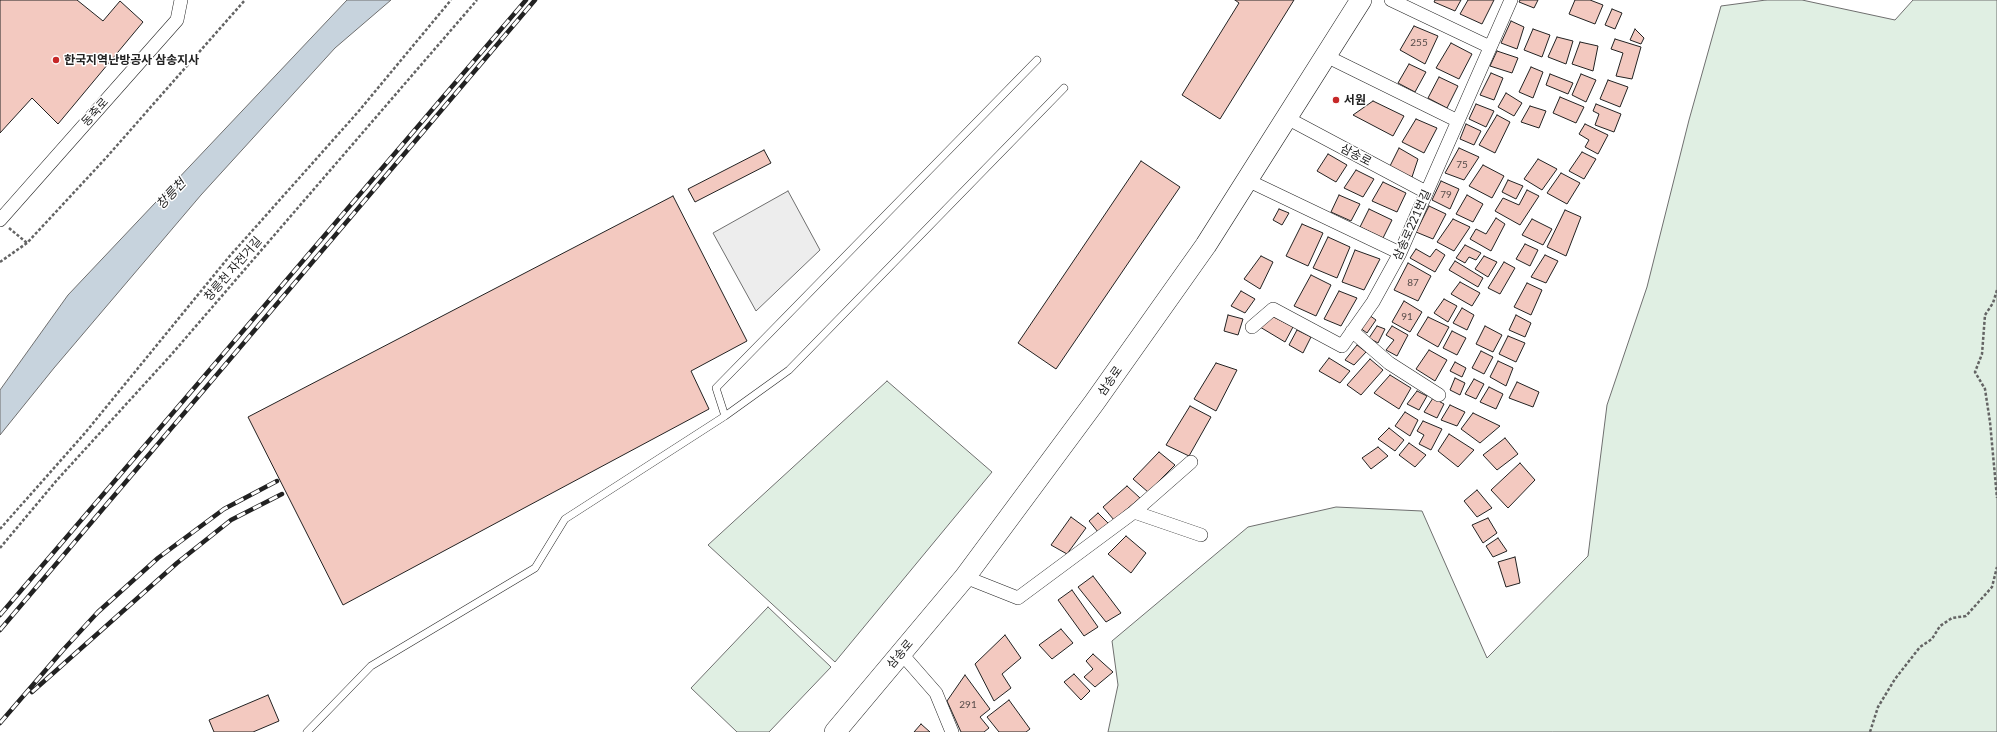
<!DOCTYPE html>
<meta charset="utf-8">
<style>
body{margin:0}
canvas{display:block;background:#fff}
</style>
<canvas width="1997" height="732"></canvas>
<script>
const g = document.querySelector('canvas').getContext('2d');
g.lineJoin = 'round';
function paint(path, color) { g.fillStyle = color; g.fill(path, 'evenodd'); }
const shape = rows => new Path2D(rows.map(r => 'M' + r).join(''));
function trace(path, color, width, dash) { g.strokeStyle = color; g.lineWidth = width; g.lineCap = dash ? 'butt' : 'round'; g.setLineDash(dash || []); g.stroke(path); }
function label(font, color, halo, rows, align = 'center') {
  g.font = font + ' Lato,"Noto Sans KR",sans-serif'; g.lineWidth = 3; g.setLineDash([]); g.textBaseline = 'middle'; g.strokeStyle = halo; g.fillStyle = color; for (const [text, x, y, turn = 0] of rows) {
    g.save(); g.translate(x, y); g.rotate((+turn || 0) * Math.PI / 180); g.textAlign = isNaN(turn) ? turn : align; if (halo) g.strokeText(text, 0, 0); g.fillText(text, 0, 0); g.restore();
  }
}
const green = shape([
 [1766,0,1802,0,1895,20,1913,0,1997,0,1997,732,1108,732,1118,685,1112,641,1248,527,1336,507,1422,511,1487,658,1588,556,1607,405,1647,287,1689,120,1721,6,1766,0],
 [887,381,992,472,835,662,708,545,887,381],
 [768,607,831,667,769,732,737,732,691,688,768,607]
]);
const parking = shape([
 [788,191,820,250,756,311,713,233,788,191]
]);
const water = shape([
 [347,0,391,0,335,48,201,195,54,368,0,435,0,390,68,295,347,0]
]);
const building = shape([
 [0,0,77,0,103,21,120,1,143,22,58,124,32,98,0,133,0,0],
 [1235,0,1294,0,1220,119,1182,95,1239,3,1235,0],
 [1435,0,1461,0,1455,11,1434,2,1435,0],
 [1468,0,1494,0,1482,24,1460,14,1468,0],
 [1520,0,1538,0,1534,8,1519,2,1520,0],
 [1575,0,1590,0,1603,5,1595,24,1569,14,1575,0],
 [1612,9,1622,13,1615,29,1605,25,1612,9],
 [1511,21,1524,27,1517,49,1501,43,1511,21],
 [1414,26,1438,36,1425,64,1400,50,1414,26],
 [1533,29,1550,35,1542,57,1524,50,1533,29],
 [1635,29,1644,38,1641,44,1630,40,1635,29],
 [1557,37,1573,41,1566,64,1548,57,1557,37],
 [1615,39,1641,47,1632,79,1616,76,1623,53,1611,49,1615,39],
 [1580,42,1598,46,1593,71,1572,64,1580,42],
 [1451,43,1472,54,1459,79,1436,68,1451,43],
 [1497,51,1518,58,1512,73,1490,66,1497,51],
 [1409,64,1426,72,1415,92,1398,83,1409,64],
 [1531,67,1543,72,1533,98,1519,92,1531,67],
 [1491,73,1503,78,1494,100,1480,95,1491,73],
 [1550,74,1573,83,1568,94,1546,85,1550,74],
 [1581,74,1596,80,1586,102,1572,95,1581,74],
 [1439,77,1458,86,1447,108,1428,98,1439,77],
 [1608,80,1628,87,1620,107,1600,99,1608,80],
 [1506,93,1522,103,1514,116,1498,107,1506,93],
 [1560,97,1584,107,1576,123,1553,113,1560,97],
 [1373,101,1404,116,1393,136,1353,115,1373,101],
 [1476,104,1494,111,1486,127,1469,119,1476,104],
 [1596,104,1621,114,1614,132,1595,125,1599,114,1593,111,1596,104],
 [1530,106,1546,111,1539,128,1521,122,1530,106],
 [1497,115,1510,122,1495,153,1479,145,1497,115],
 [1416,119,1437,128,1424,153,1402,142,1416,119],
 [1466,124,1481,131,1474,145,1460,139,1466,124],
 [1585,124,1608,135,1598,154,1585,147,1589,140,1579,134,1585,124],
 [1399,148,1418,159,1412,177,1389,168,1399,148],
 [1459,148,1479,157,1464,180,1445,173,1459,148],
 [764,150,771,163,695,202,688,189,764,150],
 [1582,152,1596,159,1584,179,1569,171,1582,152],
 [1328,154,1347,165,1336,182,1317,171,1328,154],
 [1538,159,1557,169,1542,190,1524,179,1538,159],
 [1141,161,1180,187,1056,369,1018,343,1141,161],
 [1483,165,1504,176,1492,198,1469,186,1483,165],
 [1356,170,1374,179,1363,197,1344,188,1356,170],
 [1561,173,1580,183,1567,204,1547,193,1561,173],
 [1508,180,1523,186,1516,199,1502,192,1508,180],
 [1441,181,1459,189,1450,209,1432,200,1441,181],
 [1383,182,1406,193,1397,212,1372,201,1383,182],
 [1527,190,1539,196,1520,225,1495,211,1503,198,1519,205,1527,190],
 [1339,195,1360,204,1351,221,1331,212,1339,195],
 [1467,195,1483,204,1473,222,1456,214,1467,195],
 [673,196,747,341,691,371,709,409,343,605,248,417,673,196],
 [1429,206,1446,214,1433,239,1416,232,1429,206],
 [1279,209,1289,213,1282,225,1273,220,1279,209],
 [1369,209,1392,220,1383,238,1360,227,1369,209],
 [1565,210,1581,217,1566,256,1547,247,1565,210],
 [1496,218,1505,224,1491,251,1470,239,1476,229,1486,234,1496,218],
 [1453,219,1470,227,1454,251,1437,242,1453,219],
 [1532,219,1552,229,1543,245,1522,235,1532,219],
 [1302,224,1323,233,1308,266,1286,256,1302,224],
 [1328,237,1350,247,1337,278,1313,268,1328,237],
 [1525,244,1538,250,1530,266,1516,259,1525,244],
 [1465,245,1481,253,1476,260,1469,257,1465,263,1456,258,1465,245],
 [1416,249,1430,257,1436,249,1445,255,1435,272,1410,258,1416,249],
 [1355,250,1380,259,1364,290,1342,282,1355,250],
 [1545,255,1558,261,1546,283,1531,277,1545,255],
 [1261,256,1273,262,1260,289,1244,279,1261,256],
 [1484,256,1497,262,1488,277,1475,269,1484,256],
 [1455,261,1483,278,1478,287,1449,270,1455,261],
 [1504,262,1515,268,1500,294,1488,288,1504,262],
 [1408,263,1431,276,1418,301,1394,290,1408,263],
 [1311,275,1331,285,1316,316,1294,306,1311,275],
 [1460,282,1480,293,1472,306,1451,294,1460,282],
 [1527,283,1542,290,1531,315,1514,307,1527,283],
 [1241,291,1255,299,1245,313,1231,306,1241,291],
 [1339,291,1357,298,1341,326,1324,319,1339,291],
 [1444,299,1457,306,1448,322,1434,313,1444,299],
 [1404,301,1422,312,1410,332,1392,322,1404,301],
 [1462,308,1474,315,1467,330,1453,323,1462,308],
 [1228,315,1243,319,1238,335,1224,331,1228,315],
 [1369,315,1376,320,1367,333,1360,328,1369,315],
 [1516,315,1531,323,1525,337,1509,330,1516,315],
 [1272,316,1293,327,1285,342,1260,327,1272,316],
 [1428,317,1449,327,1438,347,1417,335,1428,317],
 [1377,326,1385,329,1378,343,1369,338,1377,326],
 [1392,326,1408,335,1397,356,1386,350,1394,340,1386,335,1392,326],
 [1485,326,1502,335,1493,352,1476,344,1485,326],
 [1297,330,1311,337,1303,353,1289,345,1297,330],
 [1452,331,1466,338,1457,355,1443,348,1452,331],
 [1508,336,1525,343,1516,362,1499,354,1508,336],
 [1357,345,1366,352,1354,365,1345,360,1357,345],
 [1429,350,1447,360,1435,381,1416,369,1429,350],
 [1481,351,1493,357,1484,374,1472,368,1481,351],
 [1329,358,1350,371,1340,383,1319,371,1329,358],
 [1370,359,1383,370,1361,395,1347,385,1370,359],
 [1498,361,1513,368,1506,386,1490,377,1498,361],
 [1455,362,1466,368,1462,377,1450,371,1455,362],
 [1216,363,1237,370,1216,411,1194,399,1216,363],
 [1390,375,1411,388,1399,409,1374,393,1390,375],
 [1455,378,1465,383,1460,395,1450,390,1455,378],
 [1474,379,1484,384,1476,399,1465,394,1474,379],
 [1517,382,1539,392,1533,407,1509,398,1517,382],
 [1489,387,1503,394,1496,409,1480,402,1489,387],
 [1417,391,1427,396,1419,410,1407,404,1417,391],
 [1433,398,1444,404,1437,418,1424,412,1433,398],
 [1450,405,1465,412,1457,426,1441,420,1450,405],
 [1190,406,1211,417,1189,456,1166,445,1190,406],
 [1405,412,1418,420,1410,436,1395,426,1405,412],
 [1473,413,1500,426,1480,443,1461,429,1473,413],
 [1423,421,1442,429,1431,450,1419,444,1424,435,1417,431,1423,421],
 [1389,428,1404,440,1395,451,1378,439,1389,428],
 [1449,434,1474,450,1458,467,1438,451,1449,434],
 [1505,438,1518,454,1497,470,1483,455,1505,438],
 [1409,443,1426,455,1415,467,1399,455,1409,443],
 [1378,447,1388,456,1371,469,1362,458,1378,447],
 [1159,452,1175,465,1148,492,1133,479,1159,452],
 [1520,463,1535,480,1508,508,1491,490,1520,463],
 [1127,486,1140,498,1114,520,1103,507,1127,486],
 [1477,490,1492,508,1477,517,1464,501,1477,490],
 [1098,513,1109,524,1098,532,1089,521,1098,513],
 [1071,517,1086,528,1067,554,1051,545,1071,517],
 [1488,518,1497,533,1483,543,1472,525,1488,518],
 [1126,536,1146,553,1131,573,1108,554,1126,536],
 [1498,538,1507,551,1493,557,1486,546,1498,538],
 [1515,557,1520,583,1506,587,1498,562,1515,557],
 [1093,576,1121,613,1106,622,1078,587,1093,576],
 [1072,590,1098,627,1084,636,1058,600,1072,590],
 [1061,629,1073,643,1052,659,1039,645,1061,629],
 [1005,635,1021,658,1002,674,1011,688,994,701,975,664,1005,635],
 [1093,654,1113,672,1095,687,1084,677,1093,669,1086,661,1093,654],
 [1074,674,1090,691,1081,700,1064,682,1074,674],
 [965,675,990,709,980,717,989,728,984,732,961,732,947,701,965,675],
 [268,695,279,721,253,732,214,732,209,720,268,695],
 [1009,700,1030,729,1026,732,999,732,987,717,1009,700],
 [921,724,930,732,914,732,921,724]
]);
const path = shape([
 [9,228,27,243],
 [0,262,27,243,105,159,245,0],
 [1997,290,1993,303,1985,315,1982,354,1975,372,1985,389,1990,422,1997,498],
 [0,529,85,433,228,258,358,112,451,0],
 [0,548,57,480,171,355,477,0],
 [1870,732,1878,707,1895,679,1920,647,1932,639,1940,626,1952,618,1966,616,1992,587,1997,567]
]);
const service = shape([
 [725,416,789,370,1064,88],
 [307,732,371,666,535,568,565,519,725,416,716,388,1037,60]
]);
const minor = shape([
 [1391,0,1490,47],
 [1326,56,1458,121],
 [1287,118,1426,192],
 [1247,180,1400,253],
 [0,220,177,20,181,0],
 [1252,327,1273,309,1342,346,1373,302,1400,253,1511,0],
 [1352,331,1389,363,1439,395],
 [1134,512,1201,535],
 [965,577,1018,598,1134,512,1191,462],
 [901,653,936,693,952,732]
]);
const primary = shape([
 [835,732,965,577,1094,403,1206,245,1361,0]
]);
const rail = shape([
 [0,615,526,0],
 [0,630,535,0],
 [32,692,177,563,231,520,282,494],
 [0,723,63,650,98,612,158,558,224,509,277,481]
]);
const markers = [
 [56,60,4,"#c62828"],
 [1336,100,4,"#c62828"]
];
const numberNames = [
 ["255",1419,43],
 ["75",1462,165],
 ["79",1446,195],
 ["87",1413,283],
 ["91",1407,317],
 ["291",968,705]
];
const poiNames = [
 ["한국지역난방공사 삼송지사",64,60],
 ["서원",1344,100]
];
const streetNames = [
 ["동축로",95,112,-48],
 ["삼송로",1356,155,28],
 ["삼송로221번길",1412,225,-66],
 ["창릉천 자전거길",233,269,-49],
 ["삼송로",1110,381,-55],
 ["삼송로",900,654,-50]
];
const waterNames = [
 ["창릉천",171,194,-47]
];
paint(green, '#e0efe3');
trace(green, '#6f6f6f', 1);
paint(parking, '#ededed');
trace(parking, '#6f6f6f', 1);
paint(water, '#c7d3dd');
trace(water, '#6f6f6f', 1);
paint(building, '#f3c9c0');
trace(building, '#222', 1);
trace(service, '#222', 8);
trace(minor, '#222', 14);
trace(primary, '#222', 22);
trace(path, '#646464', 2.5, [3, 2]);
trace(service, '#fff', 7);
trace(minor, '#fff', 13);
trace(primary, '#fff', 21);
trace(rail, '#222', 4.5);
trace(rail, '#fff', 3, [9]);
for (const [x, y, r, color] of markers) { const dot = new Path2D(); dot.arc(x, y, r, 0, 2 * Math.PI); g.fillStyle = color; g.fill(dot); trace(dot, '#fff', 1.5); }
label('10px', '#564c4a', null, numberNames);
label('bold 12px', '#222', '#fff', poiNames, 'left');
label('12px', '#222', '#fff', streetNames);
label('italic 13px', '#222', '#fff', waterNames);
</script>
